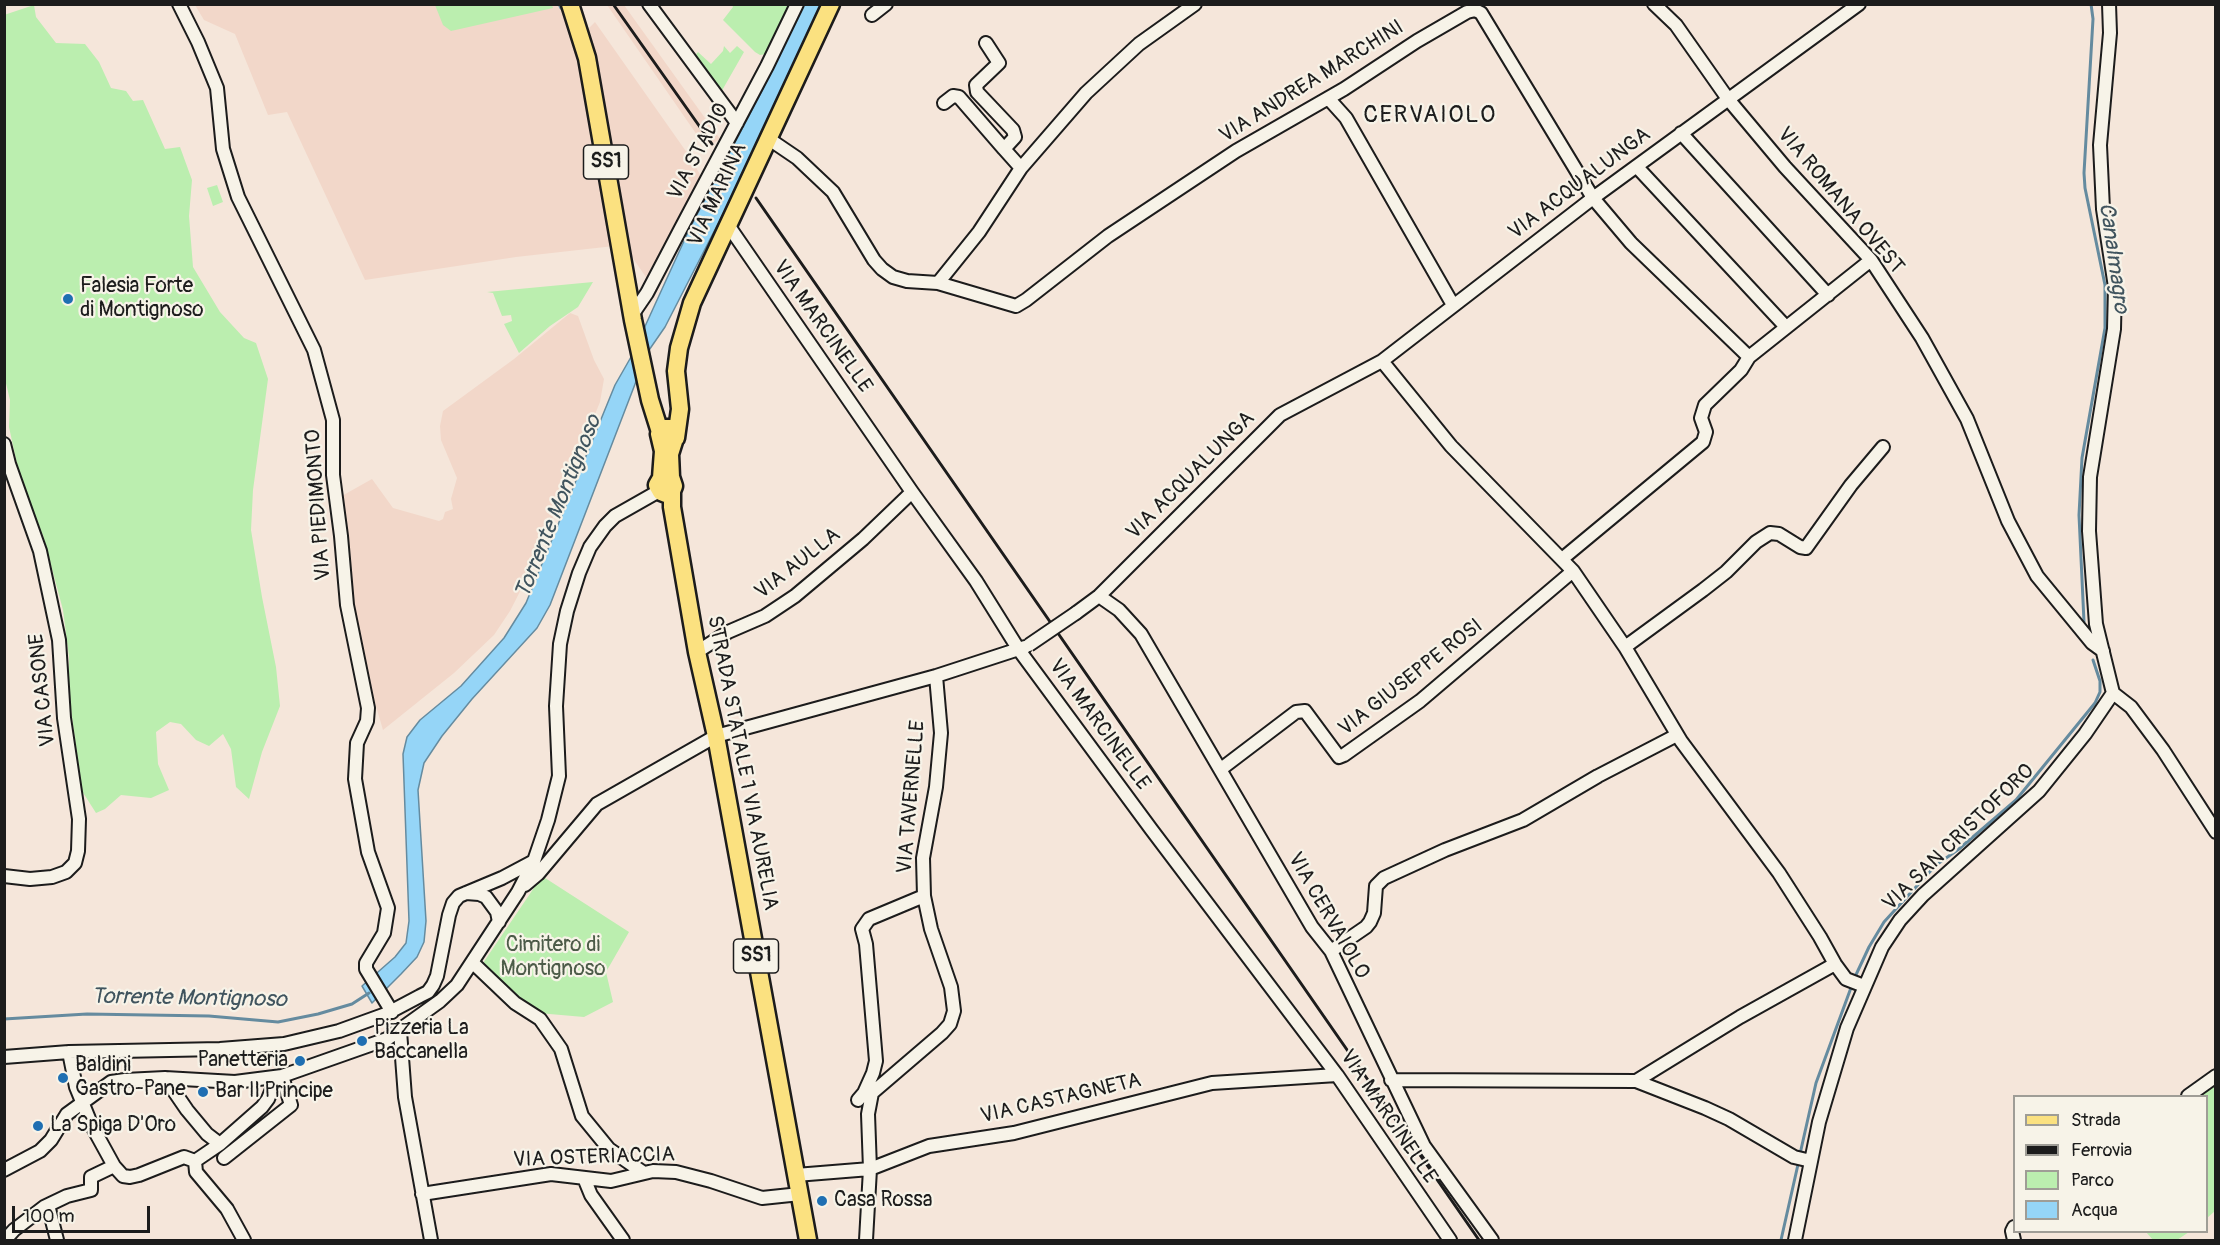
<!DOCTYPE html>
<style>
body{margin:0}
#map{position:relative;width:2220px;height:1245px;overflow:hidden;background:#f5e6da;font-family:Pangolin,sans-serif}
canvas{display:block}
.frame{position:absolute;inset:0;border:6px solid #1c1c1c;pointer-events:none}
.legend{position:absolute;left:2013px;top:1095px;width:195px;height:138px;box-sizing:border-box;background:#f7f3e8;border:2px solid #9f9d96;margin:0;padding:8px 10px;list-style:none;font-size:18px;color:#1c1c1c}
.legend li{display:flex;align-items:center;gap:12px;height:30px}
.legend b{width:30px;border:2px solid #9f9d96}
.scale{position:absolute;left:12px;top:1206px;width:138px;height:27px;box-sizing:border-box;border:3px solid #1c1c1c;border-top:0;padding-left:8px;font-size:18px;line-height:21px;white-space:nowrap;color:#1c1c1c;-webkit-text-stroke:4px #f7f3e8;paint-order:stroke}
</style>
<div id="map">
<canvas width="2220" height="1245"></canvas>
<div class="frame"></div>
<ul class="legend">
<li><b style="height:8px;background:#fbe180"></b>Strada</li>
<li><b style="height:8px;background:#1c1c1c"></b>Ferrovia</li>
<li><b style="height:16px;background:#bbeeaf"></b>Parco</li>
<li><b style="height:16px;background:#95d5f7"></b>Acqua</li>
</ul>
<div class="scale">100 m</div>
</div>
<script>
const g = document.querySelector('canvas').getContext('2d');
g.lineJoin = 'round';
function paint(path, color) { g.fillStyle = color; g.fill(path, 'evenodd'); }
const shape = rows => new Path2D(rows.map(r => 'M' + r).join(''));
function trace(path, color, width, dash) { g.strokeStyle = color; g.lineWidth = width; g.lineCap = dash ? 'butt' : 'round'; g.setLineDash(dash || []); g.stroke(path); }
function label(font, color, halo, rows, align = 'center') {
  g.font = font + ' Pangolin,sans-serif'; g.lineWidth = 4.5; g.setLineDash([]); g.textBaseline = 'middle'; g.strokeStyle = halo; g.fillStyle = color; for (const [text, x, y, turn = 0] of rows) {
    g.save(); g.translate(x, y); g.rotate((+turn || 0) * Math.PI / 180); g.textAlign = isNaN(turn) ? turn : align; if (halo) g.strokeText(text, 0, 0); g.fillText(text, 0, 0); g.restore();
  }
}
const built = shape([
 [195,5,563,5,580,45,614,246,516,257,365,280,287,112,268,115,235,34,204,20],
 [607,5,624,5,720,139,706,148],
 [595,22,690,157,702,178,648,280,632,257,588,29],
 [570,313,578,316,594,360,604,379,600,402,533,566,510,611,494,635,454,673,383,730,363,662,351,602,340,497,372,479,393,508,439,521,443,519,445,512,453,509,451,499,457,478,441,440,440,426,443,411,514,359]
]);
const green = shape([
 [34,5,36,17,56,43,85,44,99,62,111,88,126,91,133,101,143,100,165,149,180,147,192,180,189,216,193,267,220,312,244,338,256,343,268,379,253,490,251,530,262,597,276,667,280,706,262,752,249,799,236,787,231,749,223,734,209,746,196,740,181,724,170,722,156,732,158,764,169,790,151,798,121,795,105,809,96,813,82,791,68,687,69,657,63,610,43,535,31,512,20,478,9,427,10,400,4,375,4,15],
 [552,5,553,8,451,31,443,25,435,5],
 [732,5,790,5,776,40,766,54,760,55,755,52,723,20,733,7],
 [724,46,730,53,737,46,744,52,720,94,693,58,698,52,711,64,723,51],
 [217,185,223,202,213,206,207,188],
 [593,282,578,307,550,326,519,353,504,324,512,321,511,315,502,316,493,293,487,292],
 [542,876,629,932,606,972,613,1002,584,1017,538,1013,511,998,481,966],
 [2215,1080,2215,1211,2207,1218,2206,1096,2194,1096],
 [2146,1232,2189,1232,2177,1240,2153,1240]
]);
const water = shape([
 [802,5,822,5,762,138,665,327,647,353,550,605,537,628,472,699,442,736,424,763,418,790,426,921,424,942,417,957,401,974,372,1003,362,986,395,957,406,943,409,921,403,754,407,737,420,720,461,686,504,638,526,603,615,385,631,357,689,230,763,89,802,5]
]);
const stream = shape([
 [559,4,561,8],
 [2084,622,2079,515,2082,458,2105,328,2105,285,2085,188,2084,173,2093,19,2091,4],
 [1854,979,1869,947,1884,922,1936,865,1959,849,2016,800,2095,703,2100,692,2100,681,2093,660],
 [4,1019,87,1014,209,1016,278,1022,318,1014,352,1004,369,993],
 [1800,1154,1816,1083,1852,985],
 [1781,1240,1799,1160]
]);
const minor = shape([
 [179,4,198,42,217,88,223,149,238,197,314,350,333,420,333,475,341,536,347,605,368,708,367,721,357,743,355,779,368,852,388,908,384,933,366,963,366,969,392,1012],
 [649,4,737,123],
 [1654,4,1676,25,1728,99,1785,167,1871,260,1922,338,1967,419,2008,521,2037,576,2092,643,2103,651],
 [872,15,886,4],
 [986,43,999,63,976,85,977,92,1013,130,1015,137,1004,149,1021,168],
 [1328,98,1346,118,1453,305],
 [944,103,953,96,959,97,1004,149],
 [1681,133,1828,295],
 [769,139,797,158,833,192,874,260,882,269,893,277,907,281,938,283,1016,306,1026,300,1108,236,1236,151,1344,89,1417,41,1467,12,1475,10,1481,13,1593,198,1631,243,1749,357],
 [1637,167,1786,327],
 [728,225,912,492,976,581,1019,650,1151,829,1337,1075,1450,1240],
 [938,283,979,232,1021,168,1086,93,1139,44,1195,4],
 [632,315,647,293,680,230,767,66,797,4],
 [1382,361,1451,446,1573,571,1625,647,1681,741,1779,873,1820,937,1835,964,1846,979,1864,986],
 [4,444,9,464,40,551,59,640,64,718,79,819,78,851,75,863,66,872,52,877,30,879,4,876],
 [1562,559,1703,442,1706,432,1701,418,1705,405,1741,370,1749,357,1871,260],
 [1099,596,1119,610,1141,634,1312,927,1331,951,1424,1146,1492,1240],
 [1076,613,1099,596,1280,415,1382,361,1593,198,1859,4],
 [1625,647,1703,590,1726,572,1756,542,1770,533,1779,534,1800,547,1806,548,1851,485,1883,447],
 [697,652,728,632,765,616,795,596,863,539,912,492],
 [2113,693,2131,707,2163,750,2216,832],
 [1221,769,1296,712,1305,711,1339,757,1344,755,1420,701,1573,571],
 [525,885,538,874,597,804,716,736,936,676,1025,647],
 [466,893,479,894,486,897,497,912,499,922],
 [1331,951,1366,927,1370,922,1374,913,1376,886,1384,878,1445,850,1523,820,1598,776,1677,735],
 [473,963,515,1003,540,1019,561,1049,582,1116,609,1149,644,1173],
 [400,1031,405,1097,431,1240],
 [69,1052,76,1087,92,1126,114,1166,123,1176,130,1177,139,1175,184,1157,195,1161],
 [4,1057,69,1052,220,1049,284,1044,339,1031,386,1014,420,996,428,992,433,985,437,976,449,915,453,903,459,896,502,878,534,861],
 [165,1078,187,1110,207,1134,220,1144],
 [1391,1080,1636,1081,1705,1108,1729,1119,1794,1157,1811,1161],
 [1636,1081,1740,1017,1835,964],
 [2188,1096,2216,1076],
 [858,1100,864,1093,873,1073,876,1061,866,944,862,929,869,919,924,896],
 [224,1158,291,1105,282,1076],
 [195,1161,220,1144,262,1107,268,1099,277,1077],
 [195,1161,196,1172,227,1209,244,1240],
 [4,1170,40,1151,51,1140,67,1114,111,1082,125,1080,165,1078,235,1082,282,1076,387,1039,440,1001,457,985,518,892,534,861,548,820,559,776,556,706,560,644,567,611,579,573,590,547,605,526,615,516,659,491],
 [796,1175,870,1169,929,1146,1014,1133,1212,1083,1337,1075],
 [584,1178,591,1195,623,1240],
 [422,1194,551,1174,611,1181,653,1171,676,1172,711,1181,762,1198,800,1194],
 [48,1205,57,1240],
 [5,1240,14,1230,44,1207,67,1196,91,1190,91,1177,114,1166],
 [866,1240,870,1169,868,1114,872,1093,942,1033,950,1024,954,1011,951,987,931,929,924,896,923,858,936,787,941,733,936,676],
 [1795,1240,1819,1122,1847,1028,1882,947,1900,920,1923,895,2039,791,2085,734,2113,693,2096,624,2089,531,2090,477,2114,329,2115,287,2103,209,2100,145,2110,33,2109,4],
 [2014,1240,2012,1231,2014,1227]
]);
const major = shape([
 [570,4,587,58,633,320,650,400,660,432],
 [665,428,670,428,676,435,670,454,671,477,674,486,672,491,666,494,661,492,657,485,661,478,663,451,659,434,665,428],
 [676,438,680,409,676,371,679,348,692,303,831,4],
 [672,491,672,507,697,652,716,736,808,1240]
]);
const rail = shape([
 [613,4,712,144],
 [756,198,1479,1240]
]);
const minorBridge = shape([
 [1029,645,1076,613]
]);
const markers = [
 [68,299,6,"#1f6fb2"],
 [362,1041,6,"#1f6fb2"],
 [300,1061,6,"#1f6fb2"],
 [63,1078,6,"#1f6fb2"],
 [203,1092,6,"#1f6fb2"],
 [38,1126,6,"#1f6fb2"],
 [822,1201,6,"#1f6fb2"]
];
const shields = [
 [606,162,45],
 [756,956,45]
];
const shieldNames = [
 ["SS1",606,162],
 ["SS1",756,956]
];
const streetNames = [
 ["VIA ANDREA MARCHINI",1312,82,-32],
 ["VIA STADIO",699,152,-62],
 ["VIA ACQUALUNGA",1580,184,-37],
 ["VIA MARINA",718,195,-65],
 ["VIA ROMANA OVEST",1840,201,50],
 ["VIA MARCINELLE",822,327,55],
 ["VIA ACQUALUNGA",1191,476,-45],
 ["VIA PIEDIMONTO",319,505,-94],
 ["VIA AULLA",798,564,-38],
 ["VIA GIUSEPPE ROSI",1411,678,-38],
 ["VIA CASONE",43,690,-96],
 ["VIA MARCINELLE",1099,725,54],
 ["STRADA STATALE 1 VIA AURELIA",742,763,79],
 ["VIA TAVERNELLE",912,797,-85],
 ["VIA SAN CRISTOFORO",1959,838,-44],
 ["VIA CERVAIOLO",1328,916,60],
 ["VIA CASTAGNETA",1061,1099,-13],
 ["VIA MARCINELLE",1388,1117,56],
 ["VIA OSTERIACCIA",594,1158,-2]
];
const poiNames = [
 ["Falesia Forte",80,287],
 ["di Montignoso",80,311],
 ["Pizzeria La",374,1029],
 ["Baccanella",374,1053],
 ["Panetteria",288,1061,"right"],
 ["Baldini",75,1066],
 ["Gastro-Pane",75,1090],
 ["Bar Il Principe",215,1092],
 ["La Spiga D'Oro",50,1126],
 ["Casa Rossa",834,1201]
];
const parkNames = [
 ["Cimitero di",553,946],
 ["Montignoso",553,970]
];
const waterNames = [
 ["Canalmagro",2113,258,82],
 ["Torrente Montignoso",559,507,-68],
 ["Torrente Montignoso",189,999,1]
];
const quarterNames = [
 ["CERVAIOLO",1430,116]
];
paint(built, '#f2d7c9');
paint(green, '#bbeeaf');
paint(water, '#95d5f7');
trace(water, '#658b9f', 1.5);
trace(stream, '#658b9f', 3);
trace(minor, '#1c1c1c', 16);
trace(major, '#1c1c1c', 21);
trace(minor, '#f7f3e8', 12);
trace(major, '#fbe180', 16);
trace(rail, '#1c1c1c', 3);
trace(minorBridge, '#1c1c1c', 16, []);
trace(minorBridge, '#f7f3e8', 12);
for (const [x, y, r, color] of markers) { const dot = new Path2D(); dot.arc(x, y, r, 0, 2 * Math.PI); g.fillStyle = color; g.fill(dot); trace(dot, '#f7f3e8', 2); }
for (const [x, y, w] of shields) { const box = new Path2D(); box.roundRect(x - w / 2, y - 17, w, 34, 4.5); g.fillStyle = '#f7f3e8'; g.fill(box); trace(box, '#1c1c1c', 1.5); }
label('bold 20px', '#1c1c1c', null, shieldNames);
label('21px', '#1c1c1c', '#f7f3e8', streetNames);
label('21px', '#1c1c1c', '#f7f3e8', poiNames, 'left');
label('21px', '#4c5b48', '#f7f3e8', parkNames);
label('italic 22px', '#40545e', '#f7f3e8', waterNames);
g.letterSpacing = '1.5px';
label('24px', '#1c1c1c', '#f7f3e8', quarterNames);
g.letterSpacing = '0px';
</script>
